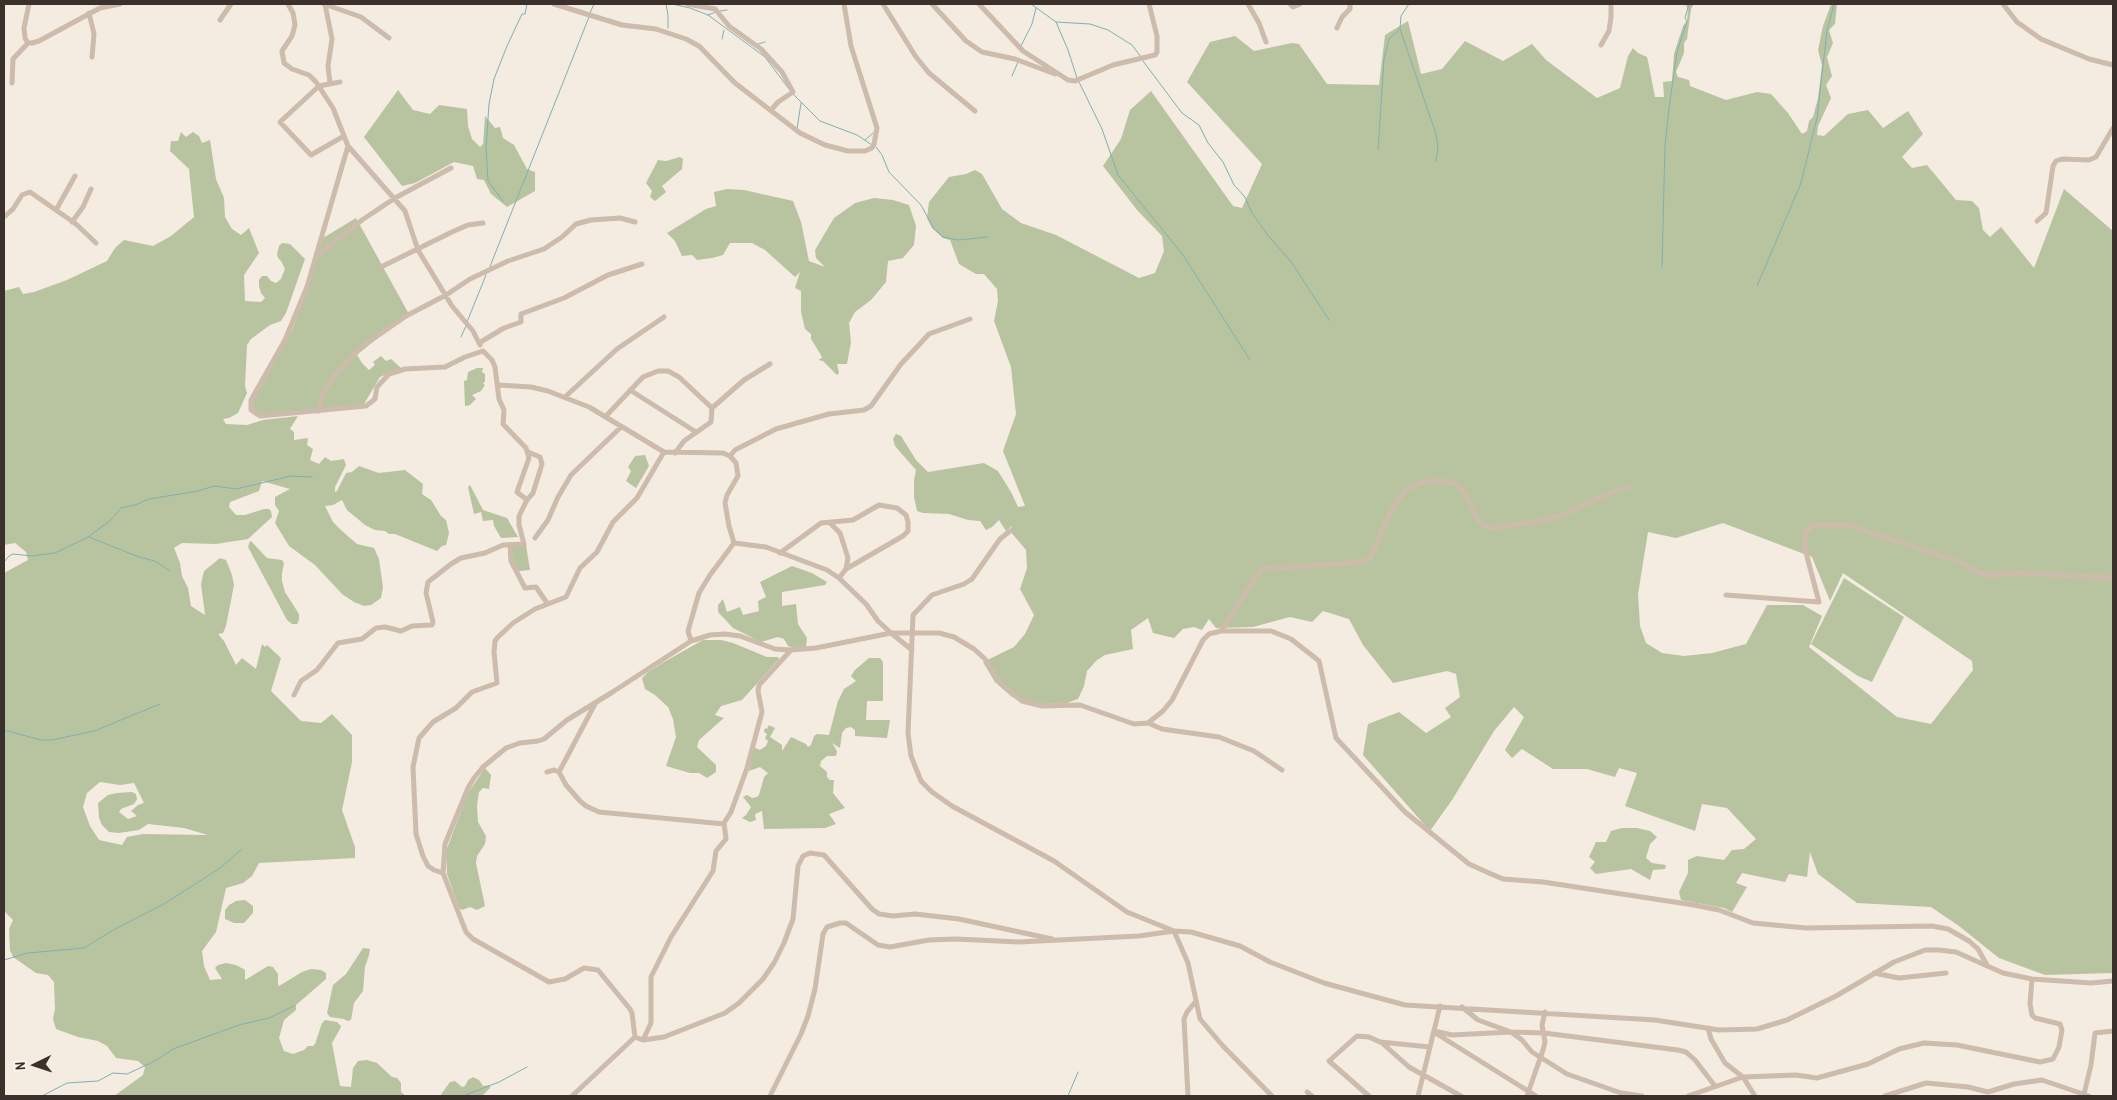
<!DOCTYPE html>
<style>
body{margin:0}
#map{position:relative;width:2117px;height:1100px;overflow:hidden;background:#f4ebe1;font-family:"Archivo Narrow",sans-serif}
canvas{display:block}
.frame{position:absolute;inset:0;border:5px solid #3b302b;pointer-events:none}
.north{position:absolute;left:10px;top:1040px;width:50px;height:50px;-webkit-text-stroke:4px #fbf5ee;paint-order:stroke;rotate:266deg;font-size:14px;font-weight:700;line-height:20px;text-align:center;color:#3b302b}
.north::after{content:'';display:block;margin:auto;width:18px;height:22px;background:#3b302b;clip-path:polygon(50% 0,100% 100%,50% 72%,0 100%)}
</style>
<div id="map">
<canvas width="2117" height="1100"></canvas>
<div class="frame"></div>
<div class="north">N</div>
</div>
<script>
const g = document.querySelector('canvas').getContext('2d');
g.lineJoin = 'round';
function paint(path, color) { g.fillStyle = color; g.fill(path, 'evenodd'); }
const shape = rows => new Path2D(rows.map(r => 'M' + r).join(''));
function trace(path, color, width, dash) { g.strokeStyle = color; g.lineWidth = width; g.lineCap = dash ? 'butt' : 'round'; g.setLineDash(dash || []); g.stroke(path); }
const green = shape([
 [1685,4,1694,4,1691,9,1687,39,1684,43,1684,53,1676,72,1678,77,1689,80,1690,86,1726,100,1757,92,1771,94,1788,113,1802,134,1807,131,1809,121,1813,117,1818,98,1822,65,1818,50,1823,26,1830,7,1832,4,1837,4,1835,24,1829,30,1833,43,1827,57,1832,76,1826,85,1831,98,1818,126,1817,135,1824,136,1848,114,1868,110,1883,128,1908,111,1923,134,1902,157,1912,168,1927,165,1956,200,1972,201,1979,208,1983,230,1990,237,2001,227,2034,268,2064,189,2113,231,2113,973,2045,975,1999,958,1959,926,1931,907,1857,903,1818,874,1810,852,1807,877,1789,874,1785,882,1742,873,1736,883,1747,887,1732,912,1724,908,1681,900,1679,892,1688,873,1688,860,1697,856,1724,860,1732,850,1744,849,1756,839,1727,808,1702,804,1695,831,1625,806,1637,773,1619,768,1615,777,1587,769,1553,769,1522,749,1512,758,1505,750,1524,717,1514,707,1494,731,1452,800,1430,831,1363,755,1368,724,1399,712,1426,733,1451,717,1445,708,1460,697,1456,674,1447,671,1393,683,1363,645,1349,619,1323,611,1312,622,1290,617,1253,627,1216,628,1209,619,1202,630,1194,627,1183,629,1174,638,1153,633,1148,618,1131,630,1133,649,1105,655,1097,660,1087,671,1084,686,1078,699,1067,703,1042,704,1012,697,995,682,983,662,1014,647,1025,634,1034,615,1020,589,1027,568,1026,550,1010,531,1012,526,1006,531,999,520,992,527,986,530,980,521,968,520,949,514,923,513,917,511,914,497,914,480,916,470,895,446,893,439,896,434,901,436,916,460,928,472,984,463,998,471,1011,492,1018,507,1025,506,1003,451,1016,414,1011,367,994,321,998,301,997,289,984,274,976,274,959,264,950,240,943,238,932,228,927,218,929,202,949,177,966,174,975,170,982,174,1002,209,1021,223,1056,235,1139,278,1155,273,1164,251,1162,236,1137,210,1103,166,1121,139,1130,110,1151,91,1233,206,1242,208,1262,164,1187,82,1210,42,1235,36,1254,51,1292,43,1299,44,1327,84,1379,85,1385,35,1408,21,1421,74,1442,69,1465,41,1503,61,1532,44,1546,60,1597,98,1620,88,1628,56,1633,48,1638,53,1647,57,1648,61,1655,97,1664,97,1663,82,1672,81,1674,54,1683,26,1687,21,1688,9],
 [1723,523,1812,557,1830,601,1843,573,1972,661,1973,670,1931,724,1897,717,1809,647,1822,616,1803,605,1767,605,1746,644,1712,653,1684,656,1662,653,1646,643,1640,626,1638,594,1648,532,1676,538],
 [398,90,413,110,430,114,439,105,467,109,468,126,472,139,480,147,483,144,485,116,495,128,500,127,503,138,514,145,527,169,535,172,535,191,507,207,491,194,484,180,477,179,473,166,454,162,415,183,402,186,364,137],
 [181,132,186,137,193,132,199,136,202,143,210,140,216,179,224,198,225,217,232,229,241,235,249,228,259,253,244,275,245,301,261,302,265,298,261,293,259,286,259,280,262,276,267,276,271,281,276,283,281,279,285,269,281,261,278,258,277,254,279,246,282,243,290,244,305,259,286,313,281,321,270,325,251,339,247,345,245,386,247,393,238,413,229,418,223,419,226,424,247,425,263,420,298,416,290,429,294,432,294,440,308,438,307,445,313,449,310,460,319,464,325,457,331,461,344,459,346,465,335,487,335,492,337,491,346,473,352,472,359,466,379,473,405,470,423,484,422,494,431,500,441,516,446,520,449,533,446,545,442,546,437,551,395,534,389,534,385,531,375,530,365,525,347,510,342,500,333,505,325,506,333,522,342,531,357,544,374,548,379,559,383,587,381,598,371,605,364,606,354,602,342,594,315,565,289,546,275,523,279,511,275,505,275,497,290,489,262,481,259,491,230,502,229,507,236,515,245,515,264,509,269,509,271,511,272,517,248,539,216,544,182,543,174,548,180,563,182,576,188,588,191,606,205,615,201,584,204,571,220,558,226,560,232,575,234,585,226,626,223,633,218,634,224,641,236,665,242,658,256,669,262,644,265,647,267,645,281,658,271,691,301,721,321,723,332,714,352,735,352,762,342,810,355,847,355,858,259,863,252,876,243,883,226,888,216,932,202,951,204,966,210,980,222,979,215,968,218,965,226,963,236,965,245,970,245,980,268,966,273,967,278,974,278,984,279,986,302,972,311,969,321,970,326,973,326,979,296,1005,296,1010,284,1020,279,1038,284,1051,293,1054,304,1050,308,1046,313,1046,315,1044,322,1023,325,1020,337,1022,341,1026,340,1029,332,1043,340,1086,351,1087,353,1068,358,1061,367,1060,377,1063,392,1077,397,1078,401,1083,401,1092,406,1096,114,1096,143,1075,145,1067,138,1061,116,1058,107,1046,98,1041,78,1037,56,1029,53,1019,55,1009,54,982,48,975,36,973,13,957,10,950,9,929,13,920,4,911,4,573,28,560,26,552,15,543,4,545,4,291,19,287,23,294,34,292,67,280,107,261,115,248,124,240,153,246,171,236,194,217,189,169,170,151,171,141,178,141],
 [100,782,120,785,134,783,144,803,138,805,131,811,137,816,128,819,119,812,121,809,134,804,137,799,136,794,132,792,117,793,108,795,98,803,99,818,102,825,109,832,119,833,139,830,148,824,184,828,208,835,143,834,127,837,122,845,99,840,90,826,83,807,87,793],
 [680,157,683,159,682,169,662,186,666,192,655,201,650,197,652,191,646,183,658,160,666,161],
 [727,189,744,190,793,201,801,222,809,261,825,267,816,258,815,250,834,218,855,203,874,198,893,200,909,205,916,226,914,245,903,258,888,261,886,282,871,300,855,312,849,323,851,342,847,364,837,364,839,373,837,375,823,361,818,360,822,358,821,355,811,339,811,334,805,329,801,312,801,291,795,288,800,272,795,277,765,250,752,243,730,243,723,255,712,258,697,260,692,255,682,256,675,241,667,233,706,209,716,206,714,192],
 [356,218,410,316,391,327,357,355,362,363,369,370,375,365,373,362,381,356,386,361,391,359,401,368,380,377,364,404,360,405,261,414,254,410,252,403,293,328,312,275,323,238],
 [477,368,483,368,482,372,485,374,485,381,483,384,485,385,481,391,472,395,476,399,470,405,465,406,464,381,467,380,468,372],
 [645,455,649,466,636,488,626,481,631,471,628,467,635,456],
 [470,485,483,510,507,518,518,537,501,538,494,526,493,520,483,521,481,512,474,514,468,487],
 [250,541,252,542,267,558,282,560,284,563,282,573,282,581,285,592,299,614,299,620,297,624,292,624,287,620,248,547],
 [526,545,530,570,519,571,514,566,510,546],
 [792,566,812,573,827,582,825,585,782,592,782,606,796,604,798,624,807,638,806,647,794,648,788,646,784,639,778,637,761,642,733,628,718,612,718,605,723,599,727,612,740,607,743,615,759,611,758,601,766,597,760,582],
 [1844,578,1904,617,1872,682,1858,676,1811,644],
 [703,640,721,640,733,643,767,657,778,657,779,659,742,700,721,706,715,715,724,718,699,740,697,747,716,765,716,772,707,778,699,773,690,773,666,766,676,737,673,719,668,707,655,695,645,689,642,678,648,672,664,662],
 [869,658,880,658,883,662,883,701,867,701,866,720,890,720,887,738,855,736,855,730,851,727,846,728,842,733,840,748,832,743,837,751,836,756,827,756,821,761,820,766,827,772,827,777,830,780,834,780,833,793,845,808,829,814,836,824,825,828,764,829,762,811,755,814,756,820,750,822,742,818,746,815,751,807,743,797,747,795,752,798,757,797,759,795,764,777,768,773,760,767,749,771,753,747,760,750,766,746,768,741,765,738,767,734,764,732,765,728,767,729,769,725,775,728,770,737,782,745,782,751,791,737,806,744,808,747,811,745,814,736,817,734,829,735,838,701,844,689,856,681,851,676,855,670],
 [485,768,491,775,489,789,483,788,479,792,477,805,478,822,486,836,485,844,477,856,476,863,485,906,477,910,470,907,462,910,459,908,447,874,446,851,468,793],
 [1622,828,1637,828,1650,831,1657,837,1650,844,1646,858,1652,863,1666,865,1665,869,1653,870,1650,880,1631,869,1596,874,1590,868,1595,862,1589,857,1596,842,1606,842,1611,831],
 [245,900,253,906,253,913,244,923,234,923,225,919,225,910,229,905,236,901],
 [363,948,370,949,369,955,365,967,363,991,354,1003,351,1020,347,1021,344,1019,330,1017,327,1013,333,985,346,974],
 [473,1077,479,1080,483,1086,490,1085,490,1088,482,1096,440,1096,450,1082,455,1081,462,1087,465,1086,468,1080]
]);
const stream = shape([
 [666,4,668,15,668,28],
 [672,4,690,8,708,15,765,57,789,89],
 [1031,4,1056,22,1090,24,1108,30,1132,45,1141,57],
 [720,11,727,10],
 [590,13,594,4],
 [708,15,716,12],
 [1056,22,1068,50,1077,78],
 [1400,29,1436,134,1438,148,1436,161],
 [722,39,724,30],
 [758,44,765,42],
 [1021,46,1032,24,1036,8],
 [1143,61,1182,113,1199,125,1208,143,1223,162,1234,185,1245,197,1252,213,1267,234,1292,263,1329,320],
 [1012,76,1018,62],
 [1079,82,1102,129,1118,175,1183,255,1250,360],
 [793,94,820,121,857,135,872,145],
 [797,129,801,103],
 [865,140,873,133],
 [876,147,882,155,889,172,921,205,934,229,943,237,958,240,988,237],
 [1378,150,1384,59,1389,39,1400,29,1401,16,1409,4],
 [503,201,488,181,486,148,489,104,494,79,507,46,522,14,525,14,527,4],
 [1662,267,1665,146,1669,108,1677,52,1687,21,1685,18,1689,4],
 [489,269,589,17],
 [1757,286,1801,183,1817,118,1827,31,1834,4],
 [467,322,486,275],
 [461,337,466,326],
 [89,537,139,557,155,561,170,571],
 [4,562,9,556,13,554,32,556,55,553,88,537,111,520,121,508,135,505,149,499,198,491,214,486,236,489,291,476,312,477],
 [4,730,41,740,52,740,94,731,160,704],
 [4,960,28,953,84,948,115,929,164,904,220,868,241,850],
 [42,1096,67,1083,98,1081,113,1073,127,1074,155,1061,173,1049,239,1025,269,1018,294,1006],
 [463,1096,499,1082,527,1067],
 [1068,1096,1078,1072]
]);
const minor = shape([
 [288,4,293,13,295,25,292,36,282,51,284,63,292,69,309,75,316,82,333,108,348,146,307,287,285,340,251,400,251,410,260,416,366,406,375,399,377,387,389,374,405,369,445,367,465,357,483,351,492,360,495,367,499,399,504,410,503,424,526,448,529,458,517,492,527,500,519,516,519,525,524,544,503,545,485,553,461,558,451,564,428,582,426,593,433,622,432,625,412,626,401,631,385,627,376,628,362,639,338,643,317,670,301,681,294,695],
 [324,4,361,17,389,38],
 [325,4,332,39,328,66,330,83],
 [554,4,622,25,656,29,686,39,699,46,735,83,800,133,825,145,848,151,865,151,872,148,874,144,877,128,851,46,844,4],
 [687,4,715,9,729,26,761,49,782,72,793,92,778,102,771,110],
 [883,4,916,57,929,73,975,111],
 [932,4,966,41,982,52,1015,59,1055,74],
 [979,4,1023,51,1068,80,1075,81,1113,65,1155,55,1157,52,1157,36,1149,4],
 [1248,4,1259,23,1266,42],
 [1290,4,1293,7,1300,4],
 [2003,4,2017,22,2041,39,2089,59,2113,65],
 [89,13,94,34,92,57],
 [220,20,231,4],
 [1337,28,1342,17,1350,9,1350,4],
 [28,43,25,38,24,28,29,4],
 [1601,45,1609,31,1611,17,1611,4],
 [340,82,319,86,280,122,311,155,344,136],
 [12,83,13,59,28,43,32,43,39,41,100,8,120,4],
 [348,146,405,211,418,250,452,306,473,331,479,343],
 [56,210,75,176],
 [4,217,13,209,22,195,30,192,76,224,96,243],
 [2037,221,2046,213,2053,166,2056,161,2062,159,2089,160,2096,157,2113,128],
 [72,222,83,207,91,189],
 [318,255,362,220,395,198,451,168],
 [381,267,454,231,468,225,483,223],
 [480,345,479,343,504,328,521,322,521,314,564,298,608,275,642,264],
 [498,385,531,387,548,391,589,407,664,452,723,453,730,456,736,463,738,476,727,495,725,503,729,526,734,543,710,575,699,593,688,631,691,641],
 [630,390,696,432],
 [565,397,617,349,664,317],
 [319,411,322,394,335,375,360,348,406,316,446,295,470,279,508,261,544,249,562,237,576,224,591,220,620,218,635,222],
 [605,417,643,377,658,371,668,371,679,377,712,408],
 [675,453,684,441,711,422,712,408,744,380,770,364],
 [730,456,735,450,776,429,829,414,864,410,871,406,901,364,929,334,970,319],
 [527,500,533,493,542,464,540,457,528,452],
 [830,523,840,533,848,558,846,569,839,578],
 [1010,531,1000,539,972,579,964,584,932,595,913,615,908,733,911,756,921,781,932,792,952,806,1054,861,1127,912,1174,931,1188,963,1200,1019,1223,1046,1272,1096],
 [535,538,548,520,558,497,571,475,621,427],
 [734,543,766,547,827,570,839,578,866,604,878,621,891,633,939,633,954,637,974,649,985,659,1001,684,1022,701,1042,706,1080,705,1134,724,1148,723,1163,711,1172,700,1203,640,1209,634,1221,631,1261,569,1363,562,1370,558,1374,550,1385,523,1398,500,1405,490,1413,486,1422,482,1435,481,1446,481,1456,484,1463,491,1477,519,1484,526,1492,528,1545,520,1563,515,1602,496,1628,487],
 [510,545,511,561,525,588,536,587,547,603],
 [780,553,821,523,853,520,879,505,897,508,906,515,908,522,908,531,903,536,846,569],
 [1726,595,1819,602,1804,545,1806,531,1813,525,1848,525,1960,562,1979,573,1989,575,2017,573,2113,578],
 [1221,631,1271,631,1291,639,1314,657,1319,661,1336,738,1405,812,1469,864,1489,873,1503,879,1543,882,1694,905,1719,910,1753,923,1806,928,1932,926,1948,929,1969,941,1978,949,1987,965],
 [912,650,891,633,816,648,791,650,775,649,740,636,725,634,710,635,691,641,611,693,567,720,544,739,538,741,520,743,506,748,483,767,474,778,468,788,445,844,443,873,466,932,473,939,549,982,565,979,584,968,598,970,630,1009,632,1013,635,1037,643,1040,664,1037,725,1013,739,1003,763,979,774,963,784,943,793,919,798,866,803,856,810,853,824,855,872,909,879,914,893,916,915,914,959,919,1052,939],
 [1148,723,1162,729,1219,737,1254,751,1282,770],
 [547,772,554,770,559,772,566,785,580,801,586,806,599,812,724,824],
 [559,772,596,702],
 [443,873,434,870,428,866,423,856,416,834,413,767,419,738,433,722,456,708,472,692,497,683,494,652,495,641,498,637,513,623,535,609,566,597,580,568,597,552,613,522,637,498,664,452],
 [1874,973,1899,978,1946,973],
 [1462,1007,1478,1020,1511,1032,1522,1040,1532,1052,1567,1074,1621,1093,1642,1096],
 [1708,1028,1711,1039,1725,1063,1743,1077,1796,1075,1817,1078,1868,1064,1899,1049,1924,1043,1957,1045,2040,1062,2053,1059,2059,1047,2062,1030,2060,1024,2035,1018,2032,1015,2030,1004,2032,979],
 [1434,1031,1452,1035,1511,1032,1544,1033,1678,1050,1686,1052,1695,1060,1715,1086],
 [1437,1034,1536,1096],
 [643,1040,651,1023,651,977,671,937,713,871,716,851,726,839,724,823,731,812,747,768,762,712,758,691,759,685,791,650],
 [1381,1042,1409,1067,1461,1096],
 [1307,1092,1312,1096],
 [2084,1094,2091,1065,2095,1033,2113,1031],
 [572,1096,635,1037],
 [770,1096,801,1034,808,1016,815,989,823,934,827,927,840,923,846,923,878,945,890,947,929,940,955,939,1019,942,1139,936,1174,931,1191,932,1240,946,1270,962,1324,983,1405,1005,1655,1020,1719,1030,1757,1029,1787,1020,1836,996,1894,962,1925,950,1939,950,1956,952,2003,973,2032,979,2091,983,2113,981],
 [1188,1096,1184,1019,1187,1012,1196,1001],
 [1369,1096,1329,1061,1357,1036,1369,1037,1380,1042,1430,1047],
 [1418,1096,1440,1006],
 [1527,1096,1543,1050,1545,1042,1542,1025,1545,1012],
 [1688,1096,1743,1077,1755,1096],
 [1885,1096,1926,1083,1968,1087,1988,1092,2014,1084,2042,1080,2089,1096]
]);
paint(green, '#b8c4a0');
trace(stream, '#7fb0b2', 1);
trace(minor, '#cdbbac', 5);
</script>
